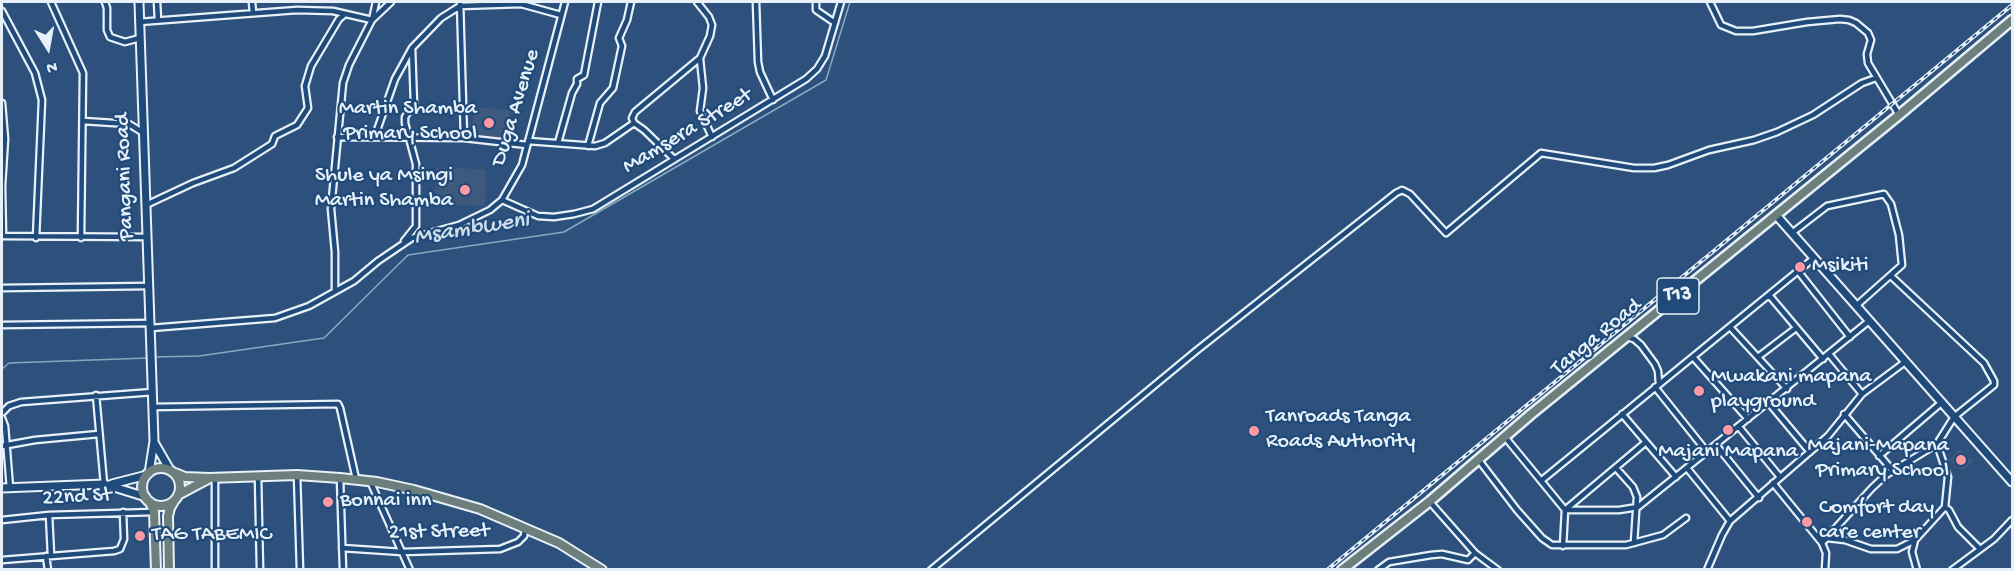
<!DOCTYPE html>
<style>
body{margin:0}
#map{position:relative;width:2014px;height:571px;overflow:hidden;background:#2d517c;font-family:"Gochi Hand",sans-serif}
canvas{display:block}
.frame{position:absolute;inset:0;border:3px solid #e8f1f8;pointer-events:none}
.north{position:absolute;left:18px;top:18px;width:60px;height:60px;-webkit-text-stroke:4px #1f4a7a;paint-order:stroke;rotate:169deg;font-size:16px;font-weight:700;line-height:24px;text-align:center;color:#e8f1f8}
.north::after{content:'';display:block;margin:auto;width:21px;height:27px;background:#e8f1f8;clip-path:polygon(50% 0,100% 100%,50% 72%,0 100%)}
</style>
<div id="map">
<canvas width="2014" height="571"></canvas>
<div class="frame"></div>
<div class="north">N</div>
</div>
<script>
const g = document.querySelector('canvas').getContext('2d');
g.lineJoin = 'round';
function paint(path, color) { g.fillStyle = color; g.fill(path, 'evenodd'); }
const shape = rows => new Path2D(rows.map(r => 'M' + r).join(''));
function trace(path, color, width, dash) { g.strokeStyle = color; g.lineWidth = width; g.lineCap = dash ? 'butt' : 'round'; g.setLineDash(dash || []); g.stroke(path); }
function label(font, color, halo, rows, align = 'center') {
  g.font = font + ' "Gochi Hand",sans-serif'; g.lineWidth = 4.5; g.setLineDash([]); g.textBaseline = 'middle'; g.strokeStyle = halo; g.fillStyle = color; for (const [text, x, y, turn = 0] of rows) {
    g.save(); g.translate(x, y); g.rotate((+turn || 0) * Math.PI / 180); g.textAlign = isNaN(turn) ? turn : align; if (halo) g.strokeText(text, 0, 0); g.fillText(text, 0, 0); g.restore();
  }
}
const built = shape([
 [474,107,511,110,502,139,471,137],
 [436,168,486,169,485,206,436,204],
 [1959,449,1973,461,1963,471,1949,460]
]);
const stream = shape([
 [153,357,199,356,324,338,408,255,564,232,826,80,850,2],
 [2,369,9,363,148,358]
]);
const street = shape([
 [51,2,83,73,81,238],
 [105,2,107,8,107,30,110,37,125,42,140,38],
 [157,2,158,20],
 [252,2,253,13],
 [460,2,464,138],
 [756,2,758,62,760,72,773,100],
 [816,2,816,10,835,23],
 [1710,2,1721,25,1736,31,1753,31,1807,22,1840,19,1849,20,1856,23,1868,33,1871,40,1867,54,1868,63,1899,115],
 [2,11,35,73,42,100,36,238],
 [139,22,297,10,333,11,372,20,376,2],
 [700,59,703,88,700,111,712,137],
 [2,103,5,139,2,186,3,236],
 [83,121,129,124,142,132],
 [634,123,632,118,635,112,700,58,710,36,712,25,709,17,697,2],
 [375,136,395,79,412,48,441,18,460,6,521,4,561,15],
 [337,137,464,138,527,145],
 [528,141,595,146,605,143,634,123,644,130,674,159],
 [558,143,572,93,577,84,577,79,584,75,598,2],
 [588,146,600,103,613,88,622,46,619,38,627,20,631,2],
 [502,200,538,216,554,217,574,214,593,209,806,79,817,69,825,56,841,2],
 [146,205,193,183,234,168,272,144,275,136,297,125,308,108,305,86,311,66,339,19,345,14],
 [1792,233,1827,206,1884,194,1891,204,1899,235,1902,265,1856,306],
 [2,236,147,237],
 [404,241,416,226,416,164,405,123,405,117,414,104,412,48],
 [1798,271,1850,337],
 [2,288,149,286],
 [335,291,335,252,331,209,343,83,349,65,372,20,391,2],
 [1769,295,1823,359],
 [2,325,150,323],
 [1730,327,1787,389],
 [151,328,275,318,309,306,354,281,378,261,412,238,459,225,490,210,502,200,522,165,565,2],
 [1627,337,1634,339,1641,345,1655,364,1658,371,1659,384],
 [1693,357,1748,419],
 [1758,357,1796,328],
 [1655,387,1707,452],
 [1862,394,1905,362],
 [96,395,104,484],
 [1769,403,1810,452],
 [153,407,338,404,340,408,356,479],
 [2,413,9,406,21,402,153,392],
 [1622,414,1676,477],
 [1844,414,1893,471],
 [2,418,5,426,10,488],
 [1739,427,1780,477],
 [1505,437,1565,510,1619,510,1638,507,1869,321],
 [1716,445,1759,498],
 [2,446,35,440,99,434],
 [1879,456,1941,403],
 [1478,459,1517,510,1542,538,1552,545,1626,545,1663,535,1686,518],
 [1616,468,1633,487,1637,497,1634,543],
 [1687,468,1730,521],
 [297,475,300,570],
 [258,476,260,570],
 [215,478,215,570],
 [340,478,343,570],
 [1542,480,1814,258],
 [370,481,410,570],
 [1773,483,1822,543,1826,553,1825,570],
 [1430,502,1475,553,1498,570],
 [1945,507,1949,510,1958,527,1980,549],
 [49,515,51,555],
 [2,520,49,515,154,512],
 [1827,538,1845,540,1871,549,1897,549,1915,540],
 [1822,543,1872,488,1886,475,1937,444,1954,417,1994,385,1994,381,1984,363,1891,276],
 [1563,546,1565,510,1646,442],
 [342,548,402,552,500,549,518,542,524,536,525,528],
 [46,556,48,570],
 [2,560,114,551,120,549,124,539,123,512],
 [931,570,1196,351,1396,193,1402,190,1410,194,1446,233,1541,153,1634,168,1654,168,1668,165,1709,150,1754,140,1777,132,1813,115,1862,83,1876,78],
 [1378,570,1389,562,1431,555,1442,554,1468,560,1475,553],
 [1707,570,1722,535,1730,521,1828,436,1862,394,1829,354],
 [1917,570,1912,552,1915,540,1945,507,1948,477,1937,444],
 [1952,570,1994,539,2012,520]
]);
const secondary = shape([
 [139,2,154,441,149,473],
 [1776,215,2012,482],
 [155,444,170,470],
 [112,484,147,475],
 [2,488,104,484,146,497]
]);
const primary = shape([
 '142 487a19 19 0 1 1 38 0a19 19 0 1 1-38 0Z',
 [175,473,185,477,209,478,297,475,340,478,377,482,414,490,480,509,559,543,602,570],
 [178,495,208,479],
 [150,502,154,512,156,570],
 [169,570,168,516,170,508,174,501]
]);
const highway = shape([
 [1342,570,1430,501,1530,415,1899,115,2012,20]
]);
const rail = shape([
 [1327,570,2012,5]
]);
const markers = [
 [489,123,6,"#ff9aa2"],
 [465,190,6,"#ff9aa2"],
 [1800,267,6,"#ff9aa2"],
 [1699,391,6,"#ff9aa2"],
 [1728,430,6,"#ff9aa2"],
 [1254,431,6,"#ff9aa2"],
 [1961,460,6,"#ff9aa2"],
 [328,502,6,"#ff9aa2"],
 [1807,522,6,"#ff9aa2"],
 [140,536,6,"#ff9aa2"]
];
const shields = [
 [1678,296,42]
];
const shieldNames = [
 ["T13",1678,296]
];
const streetNames = [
 ["Duga Avenue",517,108,-73],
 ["Mamsera Street",688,132,-31],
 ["Pangani Road",126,177,-92],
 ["Tanga Road",1597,338,-39],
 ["22nd St",77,498,-3],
 ["21st Street",439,533,-1]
];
const poiNames = [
 ["Martin Shamba",477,110,"right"],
 ["Primary School",477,135,"right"],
 ["Shule ya Msingi",453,177,"right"],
 ["Martin Shamba",453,202,"right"],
 ["Msikiti",1812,267],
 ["Mwakani mapana",1711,378],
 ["playground",1711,403],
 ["Tanroads Tanga",1266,418],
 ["Roads Authority",1266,443],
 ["Majani-Mapana",1949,447,"right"],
 ["Primary School",1949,472,"right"],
 ["Majani Mapana",1728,453,"center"],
 ["Bonnai inn",340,502],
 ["Comfort day",1819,509],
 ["care center",1819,534],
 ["TAG TABEMIC",152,536]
];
const waterNames = [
 ["Msambweni",472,230,-9]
];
paint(built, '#3d5a7e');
trace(stream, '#86abc1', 1.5);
trace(street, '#e8f1f8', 9);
trace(secondary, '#e8f1f8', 11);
trace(primary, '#e8f1f8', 12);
trace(highway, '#e8f1f8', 13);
trace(street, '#1f4a7a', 4.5);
trace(secondary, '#1f4a7a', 7);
trace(primary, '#6c7f7c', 8);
trace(highway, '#6c7f7c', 8);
trace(rail, '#e8f1f8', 4);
trace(rail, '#1f4a7a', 1.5, [4.5]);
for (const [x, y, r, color] of markers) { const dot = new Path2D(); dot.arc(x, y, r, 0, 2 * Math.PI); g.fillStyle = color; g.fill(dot); trace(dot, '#1f4a7a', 2); }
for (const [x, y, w] of shields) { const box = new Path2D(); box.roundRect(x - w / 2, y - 18, w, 36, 4.5); g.fillStyle = '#1f4a7a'; g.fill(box); trace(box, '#e8f1f8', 1.5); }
label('bold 21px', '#e8f1f8', null, shieldNames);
label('22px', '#e8f1f8', '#1f4a7a', streetNames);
label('22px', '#e8f1f8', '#1f4a7a', poiNames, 'left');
label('italic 24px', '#cfdfea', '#1f4a7a', waterNames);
</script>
